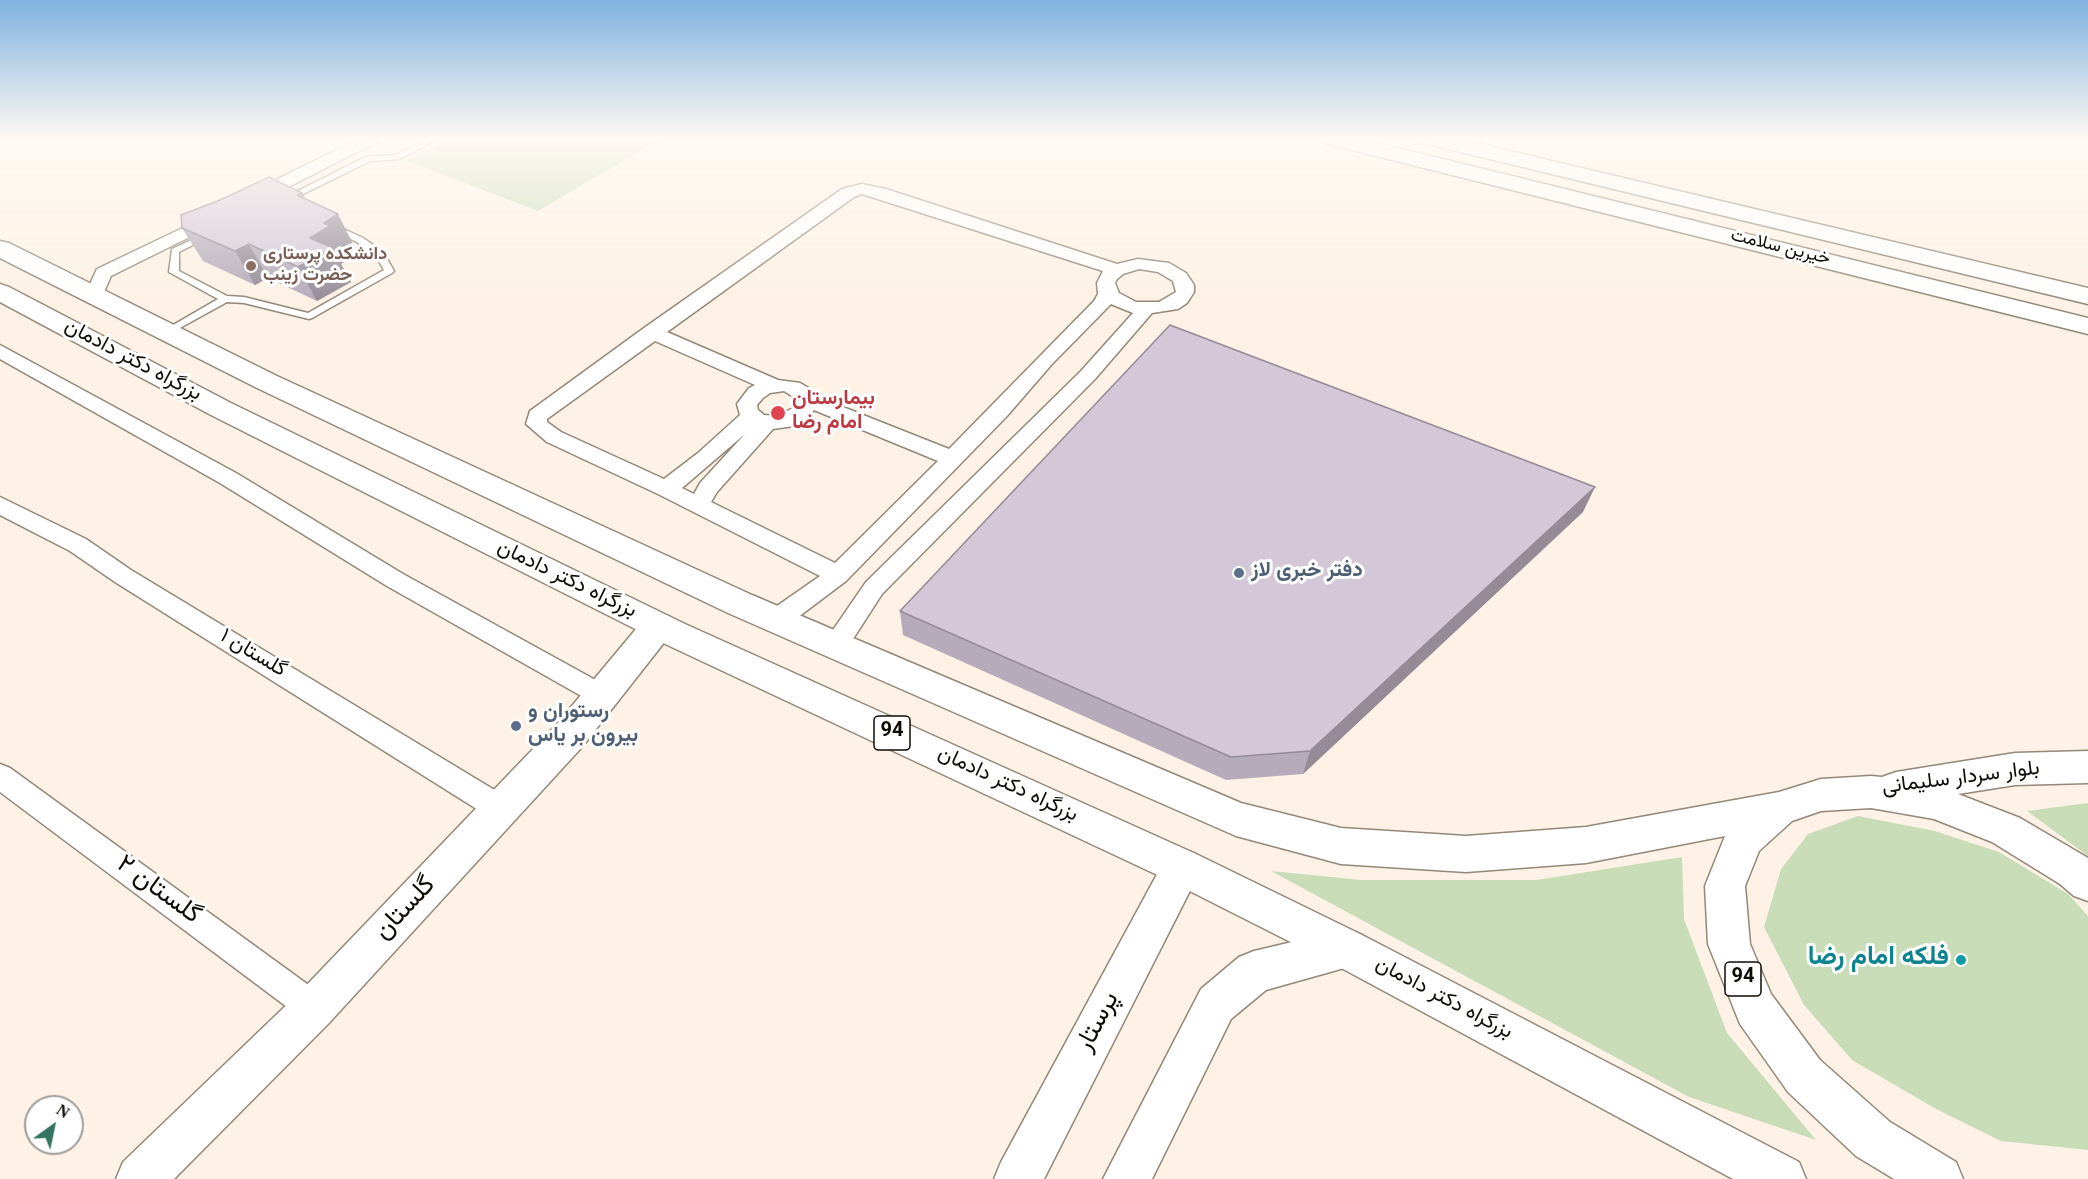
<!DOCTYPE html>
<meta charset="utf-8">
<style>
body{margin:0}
#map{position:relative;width:2088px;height:1179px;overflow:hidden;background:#fdf2e5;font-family:Georgia,serif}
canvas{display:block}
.north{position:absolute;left:24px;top:1095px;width:60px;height:60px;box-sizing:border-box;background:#fff;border:2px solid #9f9d9b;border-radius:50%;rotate:33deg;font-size:16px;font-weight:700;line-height:24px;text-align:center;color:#0f0b06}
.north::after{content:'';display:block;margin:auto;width:21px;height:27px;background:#337360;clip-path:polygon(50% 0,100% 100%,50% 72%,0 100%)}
</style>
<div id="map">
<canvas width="2088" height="1179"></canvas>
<div class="north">N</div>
</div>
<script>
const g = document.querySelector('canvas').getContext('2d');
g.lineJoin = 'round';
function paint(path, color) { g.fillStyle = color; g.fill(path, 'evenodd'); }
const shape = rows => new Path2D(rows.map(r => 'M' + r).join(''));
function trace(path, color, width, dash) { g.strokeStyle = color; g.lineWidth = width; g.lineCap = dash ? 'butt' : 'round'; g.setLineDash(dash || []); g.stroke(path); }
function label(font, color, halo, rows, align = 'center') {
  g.font = font + ' Georgia,Vazirmatn,serif'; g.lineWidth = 6; g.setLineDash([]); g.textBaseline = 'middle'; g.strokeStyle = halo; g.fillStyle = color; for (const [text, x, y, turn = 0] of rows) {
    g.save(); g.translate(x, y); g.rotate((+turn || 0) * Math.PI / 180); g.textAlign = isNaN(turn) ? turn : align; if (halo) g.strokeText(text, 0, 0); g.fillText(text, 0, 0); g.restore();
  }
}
const green = shape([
 [451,138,662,138,538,211,407,161],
 [2088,803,2088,856,2027,811],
 [1858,816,1935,831,1999,852,2068,894,2088,916,2088,1150,2001,1141,1936,1109,1852,1060,1804,1005,1764,927,1781,869,1808,834],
 [1682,857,1684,919,1727,1033,1816,1140,1689,1097,1271,871,1361,880,1536,880]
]);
const lane = shape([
 [429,138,439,138,400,159,370,161,291,200,284,198,365,157,395,155,429,138],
 [335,225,363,238,383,252,394,271,392,273,312,318,309,319,244,303,227,302,169,334,163,334,161,332,218,299,169,272,172,249,202,235,209,237,179,252,179,271,227,296,244,297,308,313,384,270,376,256,357,242,332,230,331,228,335,225]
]);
const street = shape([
 [361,138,381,138,379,141,259,202,247,202,245,198,247,194,361,138],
 [862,184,886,189,1117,264,1138,259,1169,263,1186,273,1194,285,1194,292,1187,303,1178,309,1152,313,1095,379,882,594,844,653,835,656,826,653,822,646,866,582,1081,371,1133,313,1111,304,1052,364,1007,416,846,581,785,627,776,629,767,627,764,620,767,613,820,576,658,494,547,442,526,424,530,411,644,328,842,189,862,184],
 [862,194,1103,271,1097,283,1098,294,1094,301,949,449,815,396,812,390,800,383,778,380,667,332,854,197,862,194],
 [1139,269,1158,272,1173,281,1176,292,1159,302,1136,302,1119,293,1115,283,1117,279,1123,274,1139,269],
 [655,341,755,385,749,388,737,404,740,415,698,453,664,479,561,432,547,422,547,419,655,341],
 [784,391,795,398,795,407,777,416,764,415,758,410,757,405,763,398,770,393,784,391],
 [814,410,938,461,835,563,711,502,717,492,773,429,794,426,809,417,814,410],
 [745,434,700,483,694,494,682,488,745,434],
 [214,213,220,214,223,218,220,222,111,276,101,299,87,299,85,295,97,269,214,213],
 [0,345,236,473,403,574,610,688,614,695,610,702,601,705,592,702,387,586,220,483,0,359,0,345],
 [0,497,86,539,131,570,511,800,515,809,511,818,501,821,491,818,115,582,70,551,0,515,0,497],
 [0,764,10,768,325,997,330,1008,325,1019,314,1024,303,1019,0,792,0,764]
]);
const secondary = shape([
 [1321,138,1358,138,2088,318,2088,334,1324,143,1321,138],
 [1417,138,1455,138,2088,288,2088,304,1428,144,1420,143,1417,138],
 [658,613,670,617,675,626,670,635,582,747,329,1023,174,1179,116,1179,123,1162,299,993,556,725,646,617,658,613],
 [1182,849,1196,854,1202,867,1044,1179,994,1179,1001,1162,1168,854,1182,849],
 [1347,929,1362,935,1368,949,1362,963,1266,990,1231,1019,1152,1179,1103,1179,1201,989,1239,957,1254,951,1347,929]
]);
const highway = shape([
 [0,241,9,243,277,376,752,595,1241,803,1341,828,1466,836,1586,827,1779,792,1821,779,1871,776,1882,777,1896,772,2015,753,2088,751,2088,783,2015,785,1958,794,2020,818,2088,858,2088,901,2074,896,2060,884,1992,842,1934,819,1871,808,1821,811,1792,821,1759,851,1745,886,1750,944,1771,994,1820,1060,1890,1122,1956,1162,1963,1179,1894,1179,1856,1156,1788,1092,1740,1024,1708,944,1705,886,1725,836,1586,863,1466,872,1341,864,1236,836,728,613,257,388,0,258,0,241],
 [0,284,9,287,231,403,685,624,1196,854,1362,935,1799,1162,1806,1179,1733,1179,1332,963,1168,880,661,642,211,415,0,302,0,284]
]);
const wall = shape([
 [302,193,305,199,355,248,344,254,347,260,341,264,351,282,317,301,268,278,255,285,203,261,182,228],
 [1583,512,1303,774,1226,780,903,635,900,611]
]);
const shadedWall = shape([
 [302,193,319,226,297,195],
 [338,214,355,248,344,254,347,260,341,264,351,282,317,301,298,267,310,238,324,223],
 [249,244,268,278,255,285,235,251],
 [1595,487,1583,512,1303,774,1310,751]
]);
const building = shape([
 [269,177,302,193,297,195,338,214,324,223,330,226,310,238,333,248,298,267,249,244,235,251,182,228,181,215,220,200,269,177],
 [1170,325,1595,487,1310,751,1231,757,900,611,1170,325]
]);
const markers = [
 [251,266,6,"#8d6e63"],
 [778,413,8,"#e0444e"],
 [1239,573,6,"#5c6f8a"],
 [516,726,6,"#5c6f8a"],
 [1961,960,6,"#0f9aa8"]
];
const farStreetnames = [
 ["خیرین سلامت",1780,249,14]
];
const farEducationnames = [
 ["دانشکده پرستاری",263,256],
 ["حضرت زینب",263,277]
];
const shields = [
 [892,733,36],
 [1743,979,36]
];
const shieldNames = [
 ["94",892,733],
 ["94",1743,979]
];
const streetNames = [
 ["بزرگراه دکتر دادمان",132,362,28],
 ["بزرگراه دکتر دادمان",566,581,26],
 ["گلستان ۱",252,655,31],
 ["بلوار سردار سلیمانی",1961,780,-7],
 ["بزرگراه دکتر دادمان",1007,786,25],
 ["بزرگراه دکتر دادمان",1443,1000,28]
];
const healthNames = [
 ["بیمارستان",792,401],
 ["امام رضا",792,425]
];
const serviceNames = [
 ["دفتر خبری لاز",1251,573],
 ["رستوران و",528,714],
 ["بیرون بر یاس",528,738]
];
const nearStreetnames = [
 ["گلستان ۲",157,892,36],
 ["گلستان",407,910,-47],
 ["پرستار",1100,1023,-62]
];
const nearCulturenames = [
 ["فلكه امام رضا",1949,960]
];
paint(green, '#c9dcb8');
trace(lane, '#938778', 3);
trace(street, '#938778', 3);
trace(secondary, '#938778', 3);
trace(highway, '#938778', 3);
paint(lane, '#fff');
paint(street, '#fff');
paint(secondary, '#fff');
paint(highway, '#fff');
paint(wall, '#b5abba');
paint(shadedWall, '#948b97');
paint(building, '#d3c7d8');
trace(building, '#948b97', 1.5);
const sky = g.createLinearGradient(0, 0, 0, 303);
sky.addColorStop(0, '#81b2df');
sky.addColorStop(0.46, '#fef9f3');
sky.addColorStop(1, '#fef9f300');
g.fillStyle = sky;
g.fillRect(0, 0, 2088, 303);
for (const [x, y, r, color] of markers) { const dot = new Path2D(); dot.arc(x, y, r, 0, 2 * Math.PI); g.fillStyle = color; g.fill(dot); trace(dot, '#fff', 2); }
label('18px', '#0f0b06', '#fff', farStreetnames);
label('bold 18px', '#785e54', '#fff', farEducationnames, 'left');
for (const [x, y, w] of shields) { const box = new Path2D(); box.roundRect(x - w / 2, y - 17, w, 34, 4.5); g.fillStyle = '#fff'; g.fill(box); trace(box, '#0f0b06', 1.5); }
label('bold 20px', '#0f0b06', null, shieldNames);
label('21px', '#0f0b06', '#fff', streetNames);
label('bold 21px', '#be3a42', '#fff', healthNames, 'left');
label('bold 21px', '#4e5e75', '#fff', serviceNames, 'left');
label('26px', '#0f0b06', '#fff', nearStreetnames);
label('bold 26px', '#0d838f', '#fff', nearCulturenames, 'right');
</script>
